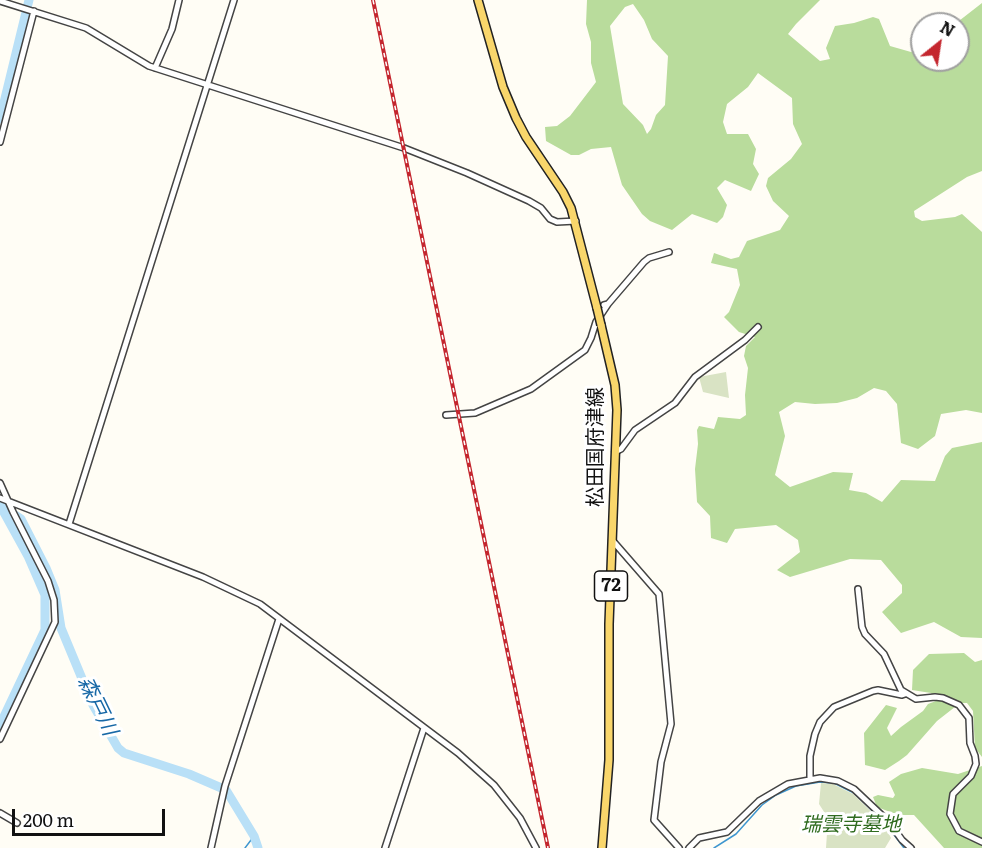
<!DOCTYPE html>
<meta charset="utf-8">
<style>
body{margin:0}
#map{position:relative;width:982px;height:848px;overflow:hidden;background:#fffdf5;font-family:Literata,serif}
canvas{display:block}
.north{position:absolute;left:910px;top:12px;width:60px;height:60px;box-sizing:border-box;background:#fff;border:2px solid #a0a0a0;border-radius:50%;rotate:30deg;font-size:16px;font-weight:700;line-height:24px;text-align:center;color:#111}
.north::after{content:'';display:block;margin:auto;width:21px;height:27px;background:#c4262e;clip-path:polygon(50% 0,100% 100%,50% 72%,0 100%)}
.scale{position:absolute;left:12px;top:809px;width:153px;height:27px;box-sizing:border-box;border:3px solid #111;border-top:0;padding-left:8px;font-size:18px;line-height:21px;white-space:nowrap;color:#111;-webkit-text-stroke:4px #fff;paint-order:stroke}
</style>
<div id="map">
<canvas width="982" height="848"></canvas>
<div class="north">N</div>
<div class="scale">200 m</div>
</div>
<script>
const g = document.querySelector('canvas').getContext('2d');
g.lineJoin = 'round';
function paint(path, color) { g.fillStyle = color; g.fill(path, 'evenodd'); }
const shape = rows => new Path2D(rows.map(r => 'M' + r).join(''));
function trace(path, color, width, dash) { g.strokeStyle = color; g.lineWidth = width; g.lineCap = dash ? 'butt' : 'round'; g.setLineDash(dash || []); g.stroke(path); }
function label(font, color, halo, rows, align = 'center') {
  g.font = font + ' Literata,"Noto Sans JP",serif'; g.lineWidth = 6; g.setLineDash([]); g.textBaseline = 'middle'; g.strokeStyle = halo; g.fillStyle = color; for (const [text, x, y, turn = 0] of rows) {
    g.save(); g.translate(x, y); g.rotate((+turn || 0) * Math.PI / 180); g.textAlign = isNaN(turn) ? turn : align; if (halo) g.strokeText(text, 0, 0); g.fillText(text, 0, 0); g.restore();
  }
}
const forest = shape([
 [587,0,820,0,796,24,788,34,820,61,830,59,826,48,835,26,854,23,873,17,879,19,890,46,911,52,922,45,922,60,958,60,958,24,955,24,982,3,982,0,982,171,967,177,914,211,915,217,922,221,955,217,962,214,982,232,982,413,966,410,941,414,935,436,918,449,901,443,897,404,886,391,874,388,857,398,837,403,815,404,795,402,779,412,785,436,775,475,790,487,833,472,853,473,849,490,866,493,882,502,901,480,935,481,945,456,952,448,982,442,982,638,961,637,934,622,901,633,882,612,902,593,902,585,881,560,850,559,790,577,777,570,800,552,798,540,776,525,735,529,727,543,711,538,710,516,697,502,695,469,698,444,697,430,699,426,714,429,718,417,740,419,746,415,745,395,748,368,744,356,746,346,755,337,739,332,724,317,729,312,740,285,737,269,711,263,714,253,731,259,739,257,747,241,780,230,789,216,773,201,766,186,768,178,791,159,802,144,793,124,792,98,758,73,748,87,727,104,723,122,727,134,748,134,756,149,753,164,759,174,751,191,725,180,717,188,727,205,723,217,717,223,692,214,672,230,650,221,642,214,622,185,611,147,591,149,579,155,571,155,546,141,545,127,557,126,570,116,596,82,591,63,591,42,586,24],
 [633,4,644,20,652,39,668,56,665,105,656,115,651,129,647,134,643,125,623,104,610,26,625,7],
 [964,653,975,662,982,660,982,757,975,748,973,711,967,703,960,703,937,721,907,755,899,761,885,770,865,765,864,733,886,705,897,708,887,728,891,736,901,727,923,711,928,704,936,701,931,693,912,690,913,670,929,654],
 [982,766,982,848,944,848,914,815,898,815,877,807,873,797,878,795,893,798,895,795,889,782,901,774,922,768,958,774]
]);
const cemetery = shape([
 [726,372,729,398,703,392,699,377],
 [821,783,833,784,853,794,884,824,891,838,885,848,826,848,828,818,819,804]
]);
const stream = shape([
 [245,848,254,836],
 [714,848,736,834,762,805,776,795,796,786,820,782,834,783,854,793,885,823,904,848]
]);
const river = shape([
 [0,119,29,0],
 [0,505,21,519,46,568,55,590,61,628,93,705,118,748,124,753,189,774,226,790,254,836,258,848],
 [0,725,45,630,45,595,28,556,1,507]
]);
const minor = shape([
 [0,1,86,28,149,66,404,148,467,173,529,201,541,208,550,219,557,222,576,221],
 [155,68,172,29,179,0],
 [0,142,34,11],
 [604,305,608,304,644,262,649,258,669,252],
 [446,415,475,413,531,389,585,350,591,338,596,322,608,304],
 [615,452,621,449,635,430,675,403,695,377,745,340,758,327],
 [0,483,13,512,48,581,54,600,55,622,0,739],
 [0,498,203,577,260,604,458,753,494,785,520,818,536,848],
 [69,524,234,0],
 [612,540,659,594,671,724,661,762,654,820,679,848],
 [858,589,862,627,865,634,884,654,901,690,916,699,935,697,943,698,959,705,969,718,970,743,975,756,976,764,971,776,953,794,950,814,959,831,982,842],
 [810,779,810,756,815,734,820,722,834,707,873,691,878,690,902,695,905,694],
 [0,813,17,823],
 [211,848,225,786,279,619],
 [385,848,424,728],
 [689,848,699,838,727,832,759,801,788,784,820,778,838,781,854,789,889,822,902,840,911,848]
]);
const major = shape([
 [478,0,503,87,516,118,526,137,563,192,571,208,597,308],
 [601,325,615,385,617,410,609,624,609,760,602,848]
]);
const rail = shape([
 [373,0,548,848]
]);
const majorBridge = shape([
 [597,308,601,325]
]);
const shields = [
 [611,586,33]
];
const shieldNames = [
 ["72",611,586]
];
const streetNames = [
 ["松田国府津線",596,447,-90]
];
const parkNames = [
 ["瑞雲寺墓地",851,825]
];
const waterNames = [
 ["森戸川",97,706,64]
];
paint(forest, '#b9dc9c');
paint(cemetery, '#d9e3c4');
trace(stream, '#3f96cf', 1.5);
trace(river, '#b9e0f7', 9);
trace(minor, '#444', 8);
trace(major, '#222', 10);
trace(minor, '#fff', 5);
trace(major, '#f9d66b', 7);
trace(rail, '#c4262e', 4);
trace(rail, '#fff', 1.5, [4.5]);
trace(majorBridge, '#222', 10, []);
trace(majorBridge, '#f9d66b', 7);
for (const [x, y, w] of shields) { const box = new Path2D(); box.roundRect(x - w / 2, y - 15, w, 30, 4.5); g.fillStyle = '#fff'; g.fill(box); trace(box, '#111', 1.5); }
label('bold 18px', '#111', null, shieldNames);
label('20px', '#111', '#fff', streetNames);
label('italic 20px', '#2f6b1f', '#fff', parkNames);
label('italic 21px', '#1768a6', '#fff', waterNames);
</script>
